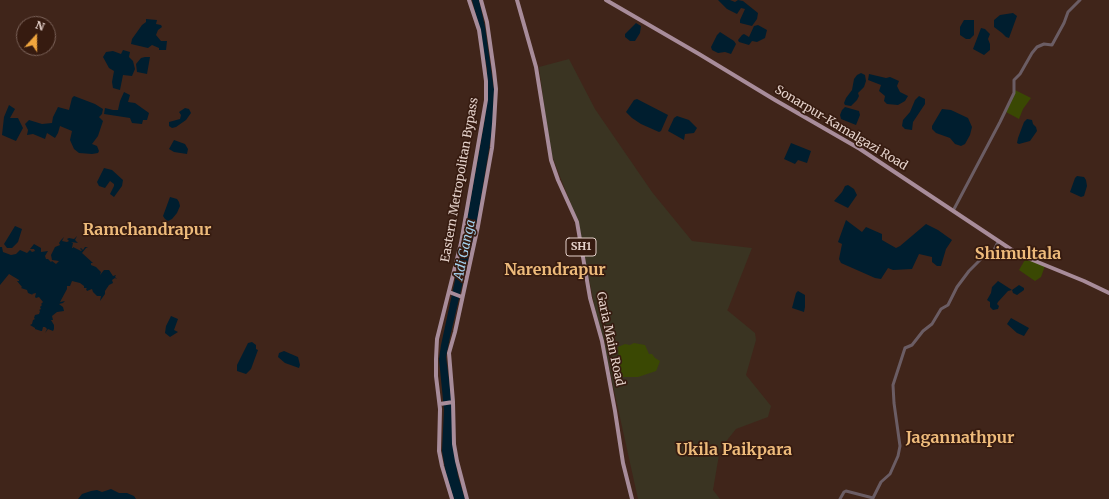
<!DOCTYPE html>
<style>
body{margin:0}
#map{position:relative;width:1109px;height:499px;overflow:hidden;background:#40251a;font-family:Merriweather,serif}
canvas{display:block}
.north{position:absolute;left:16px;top:16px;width:40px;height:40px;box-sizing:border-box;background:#361b10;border:1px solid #7c645b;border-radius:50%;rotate:21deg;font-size:11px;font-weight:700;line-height:16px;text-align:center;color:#e5d2cb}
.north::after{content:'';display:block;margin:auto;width:14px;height:18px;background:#f0a63e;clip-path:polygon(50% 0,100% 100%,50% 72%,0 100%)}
</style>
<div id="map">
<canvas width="1109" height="499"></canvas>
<div class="north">N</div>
</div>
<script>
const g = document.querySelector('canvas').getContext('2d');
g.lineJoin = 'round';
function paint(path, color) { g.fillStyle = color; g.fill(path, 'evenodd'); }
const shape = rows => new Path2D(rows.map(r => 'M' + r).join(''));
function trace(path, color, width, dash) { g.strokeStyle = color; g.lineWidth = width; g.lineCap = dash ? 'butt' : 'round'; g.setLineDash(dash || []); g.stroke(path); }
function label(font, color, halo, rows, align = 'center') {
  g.font = font + ' Merriweather,serif'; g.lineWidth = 3.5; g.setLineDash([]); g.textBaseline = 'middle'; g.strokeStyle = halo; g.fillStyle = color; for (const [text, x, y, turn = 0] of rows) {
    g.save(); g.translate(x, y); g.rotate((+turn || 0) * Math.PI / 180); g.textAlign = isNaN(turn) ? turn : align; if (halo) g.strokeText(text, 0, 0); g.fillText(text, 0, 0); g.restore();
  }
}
const education = shape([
 [569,59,595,109,652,192,692,241,752,248,728,309,727,310,755,333,756,340,746,375,771,406,768,417,736,429,720,449,713,490,720,499,638,499,604,345,605,342,604,339,602,337,598,323,580,234,574,212,552,156,546,120,539,67]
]);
const green = shape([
 [1015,90,1031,98,1023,109,1019,119,1006,112],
 [1026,258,1045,266,1041,277,1035,281,1019,270],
 [634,343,645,345,649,354,652,354,655,358,660,361,657,369,656,371,638,377,620,377,618,347,625,344,630,345]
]);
const water = shape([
 [472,0,479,0,485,27,494,90,493,125,477,222,450,337,446,357,452,403,453,446,458,476,465,499,454,499,446,474,442,451,444,410,439,359,441,345,462,248,485,118,487,87,487,69,480,30],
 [718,0,730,0,735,2,738,0,743,1,758,13,757,19,752,26,740,23,740,20,745,9,741,8,737,14,727,9],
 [1013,13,1017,16,1009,38,1006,37,1002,33,994,27,994,20,1000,15],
 [146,19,157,20,156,24,161,25,162,27,158,30,156,35,161,41,167,41,166,50,159,50,159,48,152,45,148,48,131,44,132,39,142,25,146,22],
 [964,20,974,20,974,35,970,39,966,39,960,35,960,27],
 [636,23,641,26,640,33,635,41,630,41,625,37,625,34],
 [758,25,767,30,765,38,757,42,752,41,749,45,739,42,738,40,742,35,744,34,749,37,754,26],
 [981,28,985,29,990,34,988,39,990,44,990,50,984,55,973,49],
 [720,32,734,41,736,44,731,54,725,52,718,53,712,50,711,47,717,35],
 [123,50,130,52,129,57,133,61,135,69,132,76,123,75,120,90,113,88,112,82,114,71,109,68,103,57,106,52,113,51,121,54],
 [145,57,150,57,147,74,137,72,136,64,141,58],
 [861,73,865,75,866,81,864,87,858,93,859,96,857,100,851,106,845,105,844,103,846,98,852,90,854,79,857,75],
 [869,74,886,78,890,77,899,81,897,86,900,92,908,96,905,101,898,105,887,104,884,101,885,96,879,91,881,85,868,80],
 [124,92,130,95,128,102,135,103,149,113,147,120,143,120,142,124,132,123,130,118,104,114,105,108,113,110,118,110,120,101],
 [74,96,95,104,103,109,102,114,99,117,103,121,98,136,92,144,97,146,99,151,98,153,92,154,79,153,74,149,70,140,72,131,60,126,58,133,55,138,47,133,45,139,33,134,27,135,28,130,25,124,29,120,42,124,52,123,53,117,58,107,69,110,72,98],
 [919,96,925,99,925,104,913,122,912,130,905,129,902,126,903,120,910,112,915,100],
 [637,99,668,115,661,131,659,132,641,124,632,118,626,112,634,100],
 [9,105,15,109,10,118,18,118,23,128,16,141,2,135,4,117],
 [845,107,859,111,860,115,856,125,841,119,840,115,842,110],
 [185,108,189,109,191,113,186,120,176,127,172,128,169,126,169,122,180,119,181,115,179,112],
 [942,109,951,110,968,118,972,127,970,135,965,144,961,146,955,144,950,138,936,133,932,129,932,126],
 [677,116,689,120,697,128,694,133,685,134,684,140,668,131,674,118],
 [1027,119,1032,120,1033,124,1036,127,1037,131,1030,141,1019,144,1017,143,1018,138,1024,122],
 [174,140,185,144,188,149,187,154,174,152,169,149],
 [791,143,811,151,807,163,798,160,795,164,784,159],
 [104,168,112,170,123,180,122,186,114,197,110,194,114,186,114,184,110,181,105,188,99,186,97,182],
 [1077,176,1084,177,1086,180,1087,186,1084,196,1081,197,1070,192,1075,178],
 [848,185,854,189,857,195,848,208,834,201,842,192,845,186],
 [170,197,177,199,179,202,180,206,177,213,172,219,168,221,165,219,163,216],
 [846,220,862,232,866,227,882,234,882,240,896,248,900,246,926,224,938,230,952,240,946,249,941,266,937,266,932,262,932,257,919,254,912,269,893,270,888,268,881,279,875,278,841,263,839,259,842,244,838,242],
 [15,226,22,229,18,242,12,248,7,248,4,244],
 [77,236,75,240,78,243,71,242,73,243,72,248,73,248,73,247,81,251,82,250,80,249,81,248,83,250,85,247,88,247,86,248,82,253,93,263,91,263,91,265,96,267,101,272,100,275,104,270,109,270,113,276,116,275,115,277,117,279,115,278,112,280,113,283,109,285,105,291,105,294,100,301,101,296,97,296,93,292,92,289,87,291,86,289,87,288,84,288,84,286,80,283,72,281,70,286,67,286,67,289,60,302,65,301,63,303,59,304,63,307,64,311,57,312,52,316,53,320,51,320,54,325,54,329,53,331,48,329,45,333,47,329,45,327,43,327,42,331,41,331,35,329,35,328,30,325,32,324,33,320,35,319,34,318,35,315,39,314,40,311,39,310,41,309,40,307,42,305,41,304,43,302,39,297,36,298,35,297,36,293,32,294,33,295,28,293,27,290,21,288,22,287,17,281,19,281,19,280,9,274,0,285,0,247,2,247,3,252,11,255,16,254,20,250,27,253,30,250,32,252,35,251,34,249,30,249,34,244,41,248,41,252,48,251,45,256,46,259,48,259,51,262,52,261,56,264,59,261,52,260,51,255,55,247,60,245,59,243,61,240,64,237,62,241,67,242,69,241,67,239,69,238,74,239],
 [998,281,1012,290,1019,285,1024,288,1024,290,1017,295,1013,293,1012,290,1008,291,998,302,997,304,999,306,998,309,993,310,990,307,990,302,987,300,991,293,992,287],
 [798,291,805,295,805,307,804,312,792,308,796,293],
 [171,316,178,319,174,330,178,332,170,337,165,333,166,326],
 [1011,318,1029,328,1024,336,1017,333,1007,324],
 [252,342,256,345,256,349,258,350,251,369,246,374,237,371,237,365,248,343],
 [284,351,298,357,300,365,299,368,285,363,278,357,279,353],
 [111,489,119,493,127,493,134,496,136,499,78,499,82,494,91,491,97,490,102,492]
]);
const minor = shape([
 [953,211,1000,122,1014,93,1014,80,1020,74,1032,53,1037,47,1044,44,1052,45,1064,23,1068,12,1080,0],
 [840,499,844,492,846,491,873,498,881,482,890,474,898,456,900,446,894,403,893,385,905,348,912,345,923,331,932,324,941,309,948,305,957,287,969,271,981,259,993,252,998,242]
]);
const major = shape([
 [517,0,536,67,551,160,558,180,577,222,590,298,602,341,615,411,623,463,632,499],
 [606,0,699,54,775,100,860,149,1018,254,1084,281,1109,293],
 [449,292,462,297],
 [440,404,453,402],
 [452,499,442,466,439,451,440,409,436,376,436,359,437,339,461,243,486,100,486,81,482,51,479,30,469,0],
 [467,499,457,461,454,444,453,402,449,353,455,332,478,226,492,148,494,124,496,89,494,71,487,22,481,0]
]);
const shields = [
 [581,247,30]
];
const shieldNames = [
 ["SH1",581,247]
];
const streetNames = [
 ["Sonarpur-Kamalgazi Road",841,128,31],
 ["Eastern Metropolitan Bypass",460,180,-80],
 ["Garia Main Road",610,339,78]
];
const waterNames = [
 ["Adi Ganga",465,250,-78]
];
const districtNames = [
 ["Ramchandrapur",147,230],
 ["Shimultala",1018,254],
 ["Narendrapur",555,270],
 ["Jagannathpur",960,438],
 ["Ukila Paikpara",734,450]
];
paint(education, '#3a3422');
paint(green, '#3a4803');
paint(water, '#001e2f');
trace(minor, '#6b5d64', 3);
trace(major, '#a88c9a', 4);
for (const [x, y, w] of shields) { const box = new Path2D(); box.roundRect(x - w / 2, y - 9, w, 18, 3); g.fillStyle = '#361b10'; g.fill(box); trace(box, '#e5d2cb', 1); }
label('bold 11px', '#e5d2cb', null, shieldNames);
label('12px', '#e5d2cb', '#361b10', streetNames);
label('italic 13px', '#a4d2ef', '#361b10', waterNames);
label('bold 16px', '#eebb7b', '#361b10', districtNames);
</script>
